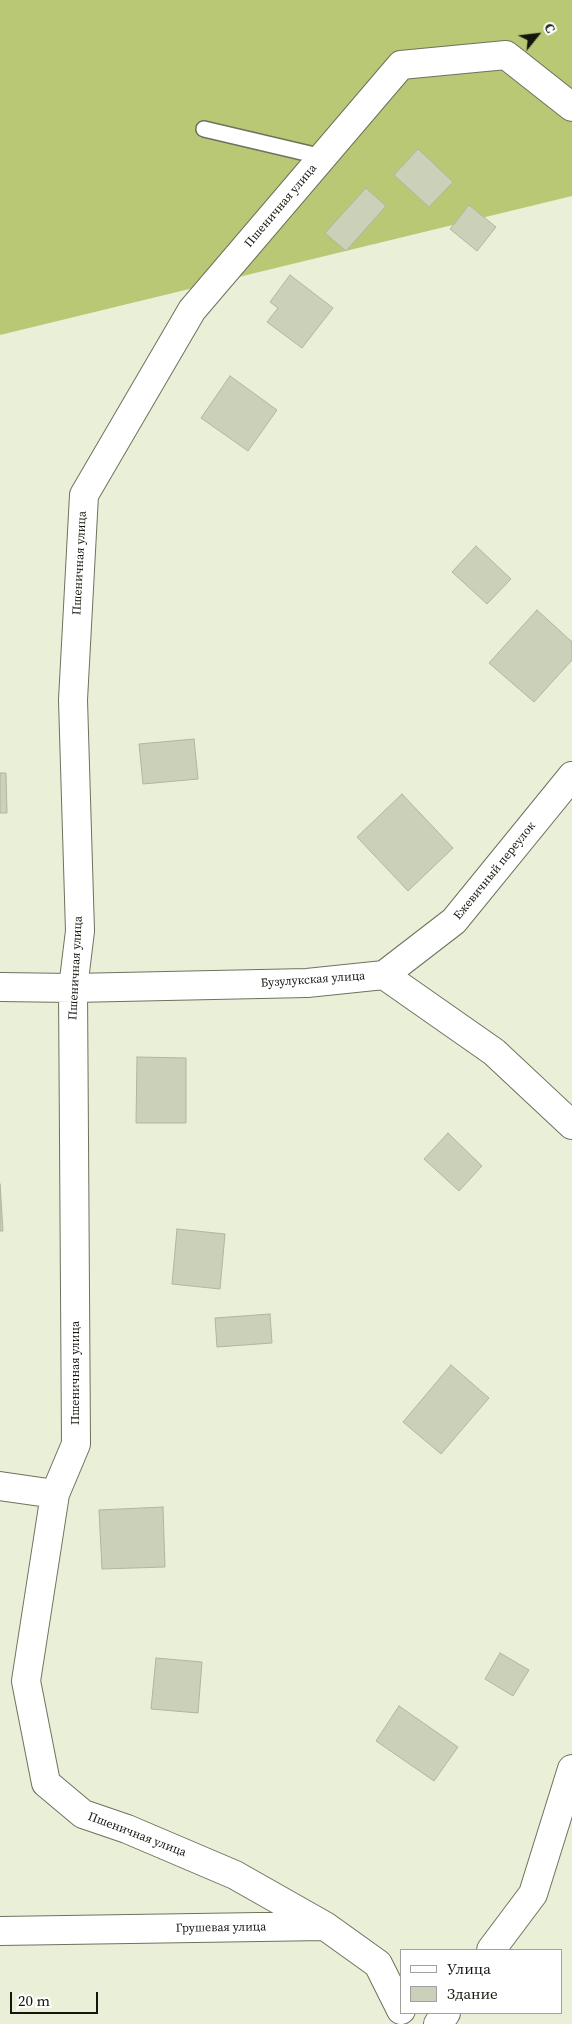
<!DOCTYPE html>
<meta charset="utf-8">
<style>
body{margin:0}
#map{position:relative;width:572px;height:2024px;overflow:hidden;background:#eaf0d8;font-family:"Source Serif 4",serif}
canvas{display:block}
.legend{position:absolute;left:400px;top:1949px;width:162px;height:65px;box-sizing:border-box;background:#fff;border:1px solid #a1a29f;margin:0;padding:6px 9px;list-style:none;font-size:15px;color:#14160e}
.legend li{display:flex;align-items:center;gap:10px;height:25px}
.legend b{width:25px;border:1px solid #a1a29f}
.north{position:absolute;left:512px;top:10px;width:50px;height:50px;-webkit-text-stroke:4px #fff;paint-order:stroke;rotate:61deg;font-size:14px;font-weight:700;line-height:20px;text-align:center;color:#14160e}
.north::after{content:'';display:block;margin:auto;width:18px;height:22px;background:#14160e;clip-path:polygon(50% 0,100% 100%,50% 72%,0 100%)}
.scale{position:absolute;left:10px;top:1992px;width:88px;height:22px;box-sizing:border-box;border:2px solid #14160e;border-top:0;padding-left:6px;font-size:15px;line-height:18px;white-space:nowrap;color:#14160e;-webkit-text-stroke:4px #fff;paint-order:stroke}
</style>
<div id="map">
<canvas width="572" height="2024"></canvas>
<ul class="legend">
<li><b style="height:6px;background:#fff"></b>Улица</li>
<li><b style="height:14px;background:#cbd1b9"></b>Здание</li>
</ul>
<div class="north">С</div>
<div class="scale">20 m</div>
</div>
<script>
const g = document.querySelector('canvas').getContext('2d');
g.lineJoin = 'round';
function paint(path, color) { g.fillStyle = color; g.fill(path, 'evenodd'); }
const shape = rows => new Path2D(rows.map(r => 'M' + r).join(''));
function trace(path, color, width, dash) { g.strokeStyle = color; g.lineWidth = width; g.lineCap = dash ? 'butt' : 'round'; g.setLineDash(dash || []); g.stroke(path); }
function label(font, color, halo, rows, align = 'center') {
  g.font = font + ' "Source Serif 4",serif'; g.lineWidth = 5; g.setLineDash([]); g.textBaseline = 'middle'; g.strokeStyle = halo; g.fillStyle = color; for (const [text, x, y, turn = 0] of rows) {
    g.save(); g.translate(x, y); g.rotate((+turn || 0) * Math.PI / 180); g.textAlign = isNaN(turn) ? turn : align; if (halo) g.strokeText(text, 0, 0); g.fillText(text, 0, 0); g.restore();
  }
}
const forest = shape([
 [0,0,572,0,572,196,0,335]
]);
const building = shape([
 [418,149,453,182,429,207,394,175,418,149],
 [366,188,386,206,346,251,325,233,366,188],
 [469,205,496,227,477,251,450,229,469,205],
 [290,275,333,308,302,348,267,322,278,308,270,302,290,275],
 [230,376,277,410,248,451,201,418,230,376],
 [476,546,511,579,487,604,452,572,476,546],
 [537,610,572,642,572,660,534,702,489,663,537,610],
 [194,739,198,779,143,784,139,744,194,739],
 [0,773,6,773,7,813,0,813,0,773],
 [402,794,453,848,408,891,357,837,402,794],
 [137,1057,186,1058,186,1123,136,1123,137,1057],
 [448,1133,482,1166,459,1191,424,1159,448,1133],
 [0,1184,3,1231,0,1231,0,1184],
 [177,1229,225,1234,220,1289,172,1284,177,1229],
 [270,1314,272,1343,217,1347,215,1318,270,1314],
 [451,1365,489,1398,441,1454,403,1422,451,1365],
 [163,1507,165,1567,102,1569,99,1510,163,1507],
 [500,1653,529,1670,513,1696,485,1679,500,1653],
 [156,1658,202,1662,198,1713,151,1709,156,1658],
 [399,1706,458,1747,434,1781,376,1741,399,1706]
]);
const lane = shape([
 [204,129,323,157]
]);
const street = shape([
 [384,975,454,921,572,776],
 [0,987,73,988,307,983,384,975,494,1052,572,1125],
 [0,1486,55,1494],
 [325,1926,235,1875,127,1829,83,1814,46,1783,26,1681,55,1494,76,1444,73,988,80,931,73,700,84,495,192,310,401,65,506,55,572,107],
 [0,1931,325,1926,378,1964,401,2010],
 [491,1950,533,1894,572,1769],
 [438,2024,446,2013]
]);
const streetNames = [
 ["Пшеничная улица",281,206,-50],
 ["Пшеничная улица",80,563,-87],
 ["Ежевичный переулок",495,871,-51],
 ["Пшеничная улица",76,968,-87],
 ["Бузулукская улица",313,980,-4],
 ["Пшеничная улица",76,1373,-90],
 ["Пшеничная улица",137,1835,21],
 ["Грушевая улица",221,1928,-1]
];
paint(forest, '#b8c875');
paint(building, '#cbd1b9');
trace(building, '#b0b69e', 1);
trace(lane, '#6d725d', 18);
trace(street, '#6d725d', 30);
trace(lane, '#fff', 15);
trace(street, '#fff', 28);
label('12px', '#14160e', '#fff', streetNames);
</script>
